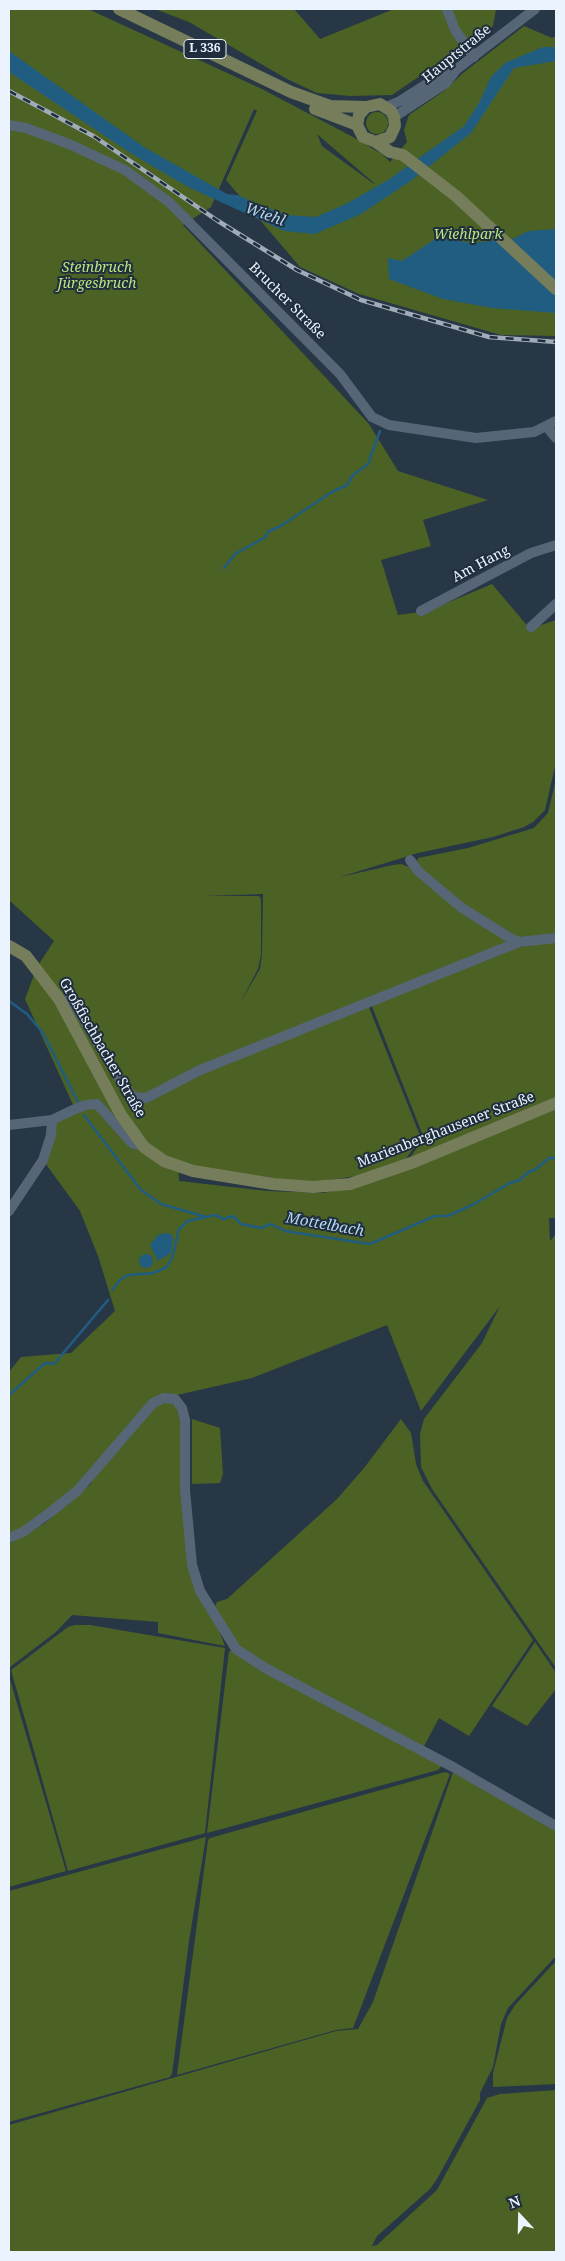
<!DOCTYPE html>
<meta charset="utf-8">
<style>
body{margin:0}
#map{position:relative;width:565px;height:2261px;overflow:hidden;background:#283746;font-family:"Noto Serif",serif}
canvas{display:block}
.frame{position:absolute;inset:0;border:10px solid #ebf4fe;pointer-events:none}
.north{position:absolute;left:495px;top:2191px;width:50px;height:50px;-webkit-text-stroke:4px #1f2d3c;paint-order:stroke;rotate:339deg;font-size:14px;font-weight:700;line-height:20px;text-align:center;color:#ebf4fe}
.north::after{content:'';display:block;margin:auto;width:18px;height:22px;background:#ebf4fe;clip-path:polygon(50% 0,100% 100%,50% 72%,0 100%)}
</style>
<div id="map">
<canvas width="565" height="2261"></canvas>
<div class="frame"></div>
<div class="north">N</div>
</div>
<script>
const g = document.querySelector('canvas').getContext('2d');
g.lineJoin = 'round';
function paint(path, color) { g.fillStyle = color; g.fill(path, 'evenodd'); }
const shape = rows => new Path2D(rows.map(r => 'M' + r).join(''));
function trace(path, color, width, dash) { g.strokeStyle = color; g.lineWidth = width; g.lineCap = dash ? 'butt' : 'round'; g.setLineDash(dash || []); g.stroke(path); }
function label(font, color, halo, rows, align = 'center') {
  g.font = font + ' "Noto Serif",serif'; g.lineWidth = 4; g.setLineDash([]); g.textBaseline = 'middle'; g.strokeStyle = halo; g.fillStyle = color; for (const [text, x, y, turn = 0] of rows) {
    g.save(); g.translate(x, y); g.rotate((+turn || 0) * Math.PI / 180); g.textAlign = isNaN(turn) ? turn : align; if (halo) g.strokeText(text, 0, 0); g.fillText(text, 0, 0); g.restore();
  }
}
const green = shape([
 [9,9,88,9,262,89,351,136,382,154,390,162,407,142,404,130,409,115,444,91,463,73,524,26,552,38,556,36,556,336,501,335,359,294,300,267,226,180,257,111,254,109,211,207,183,225,369,424,398,471,488,500,423,520,431,546,381,560,398,615,428,611,492,584,530,629,556,620,556,762,545,810,533,822,524,827,493,837,418,853,340,877,393,865,401,864,409,867,507,942,368,1005,421,1138,405,1160,362,1175,311,1183,206,1169,178,1162,179,1181,267,1191,324,1193,365,1183,556,1107,556,1218,549,1218,550,1241,556,1234,556,1668,432,1489,421,1467,420,1434,424,1419,482,1343,500,1306,421,1411,387,1325,252,1378,164,1398,78,1490,9,1538,9,1372,21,1357,71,1353,115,1311,98,1256,80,1211,43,1160,52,1120,75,1109,25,999,37,967,54,941,9,900],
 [317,134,374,183,374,184,322,146],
 [263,894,262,954,260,969,240,1003,258,969,261,954,261,899,259,896,204,896],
 [155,9,294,9,320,39,394,9,496,9,493,26,392,95,350,96,317,93,287,79,189,22],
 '366 123a11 11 0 1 1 22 0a11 11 0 1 1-22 0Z',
 [556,779,556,937,522,940,465,906,418,866,417,861,418,858,468,848,534,828,548,813],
 [556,941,556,1097,409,1159,424,1138,371,1004,513,948],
 [170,1402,176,1406,180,1414,186,1544,225,1646,158,1633,158,1622,72,1615,56,1632,10,1667,9,1544,45,1523,91,1484,94,1474,146,1413,162,1403],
 [192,1419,220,1428,223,1474,220,1483,192,1484],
 [401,1419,411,1433,416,1464,423,1481,533,1640,469,1736,439,1718,423,1748,274,1668,237,1645,214,1609,217,1602,227,1599,337,1499,364,1468],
 [75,1625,90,1625,225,1648,205,1833,68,1871,11,1670,68,1627],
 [535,1642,556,1673,556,1689,527,1726,492,1706],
 [229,1651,234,1651,439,1762,441,1767,438,1770,207,1833],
 [9,1676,66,1871,9,1887],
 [445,1772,450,1774,353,2028,336,2030,177,2075,208,1840,210,1838],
 [453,1772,556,1831,556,1956,508,2008,501,2024,493,2067,480,2093,480,2100,437,2179,430,2189,377,2236,372,2246,377,2245,437,2190,487,2098,500,2094,556,2090,556,2252,9,2252,9,2125,336,2031,358,2029,373,2002],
 [206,1837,189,1941,172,2074,170,2077,9,2122,9,1891],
 [556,1961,556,2084,493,2087,493,2073,507,2018,515,2005]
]);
const water = shape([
 [543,47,556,47,556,61,514,68,471,133,412,180,361,214,315,234,284,231,188,187,132,154,9,72,9,51,144,147,227,194,237,195,285,215,316,217,348,203,388,180,464,126,479,103,491,77,505,63],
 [556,229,556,313,492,308,443,299,389,279,388,258,402,261,438,237,471,243,513,239,528,231],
 [165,1233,171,1234,173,1239,171,1253,158,1261,150,1245,158,1235],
 '139 1261a7 7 0 1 1 14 0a7 7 0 1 1-14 0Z'
]);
const stream = shape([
 [224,568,235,554,264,538,269,531,279,527,332,492,347,485,353,475,368,464,380,431],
 [9,1001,27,1014,43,1033,78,1102],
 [84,1115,141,1190,161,1204,206,1217],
 [112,1290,120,1280,128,1275,153,1273,167,1267,173,1255,179,1229,188,1221,215,1215,224,1219,233,1216,241,1224,261,1228,271,1224,285,1231,370,1244,435,1216,448,1216,472,1205,510,1183,520,1180,527,1173,536,1169,549,1158,556,1158],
 [9,1395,45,1363,54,1364,108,1300]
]);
const minor = shape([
 [447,9,455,30,474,57],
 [386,107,400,101,441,75,457,69],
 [394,117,446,83,457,69,535,9],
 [9,125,26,128,69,144,125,170,169,202,340,374,372,417,389,425,476,438,534,432,556,421],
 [547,427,556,438],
 [421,611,531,553,556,545],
 [531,627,556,604],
 [410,860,418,871,462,908,510,938,519,942,556,938],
 [59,999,73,1002,124,1086,133,1097,146,1098,200,1070,519,942],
 [9,1125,52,1120],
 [9,1211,43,1160,51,1135,52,1120,75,1109,86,1105,97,1104,132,1143,144,1147],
 [9,1538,23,1532,52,1511,78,1490,153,1403,164,1398,175,1399,182,1408,185,1420,185,1490,192,1565,200,1591,236,1649,267,1669,453,1767,556,1826]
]);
const major = shape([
 [119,9,291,92,330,106,366,107],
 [315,109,357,125],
 [376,142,390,137,395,126,394,117,391,111,380,104,366,107,359,115,357,125,363,137,376,142,390,152,403,155,456,196,556,289],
 [9,946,26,956,59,999,121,1115,144,1147,164,1161,193,1171,273,1184,313,1187,350,1184,414,1162,556,1103]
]);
const rail = shape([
 [9,91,95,137,218,221,297,270,361,300,489,337,556,342]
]);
const shields = [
 [205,49,42]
];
const shieldNames = [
 ["L 336",205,49]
];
const streetNames = [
 ["Hauptstraße",457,54,-39],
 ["Brucher Straße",287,301,45],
 ["Am Hang",481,564,-28],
 ["Großfischbacher Straße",102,1048,60],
 ["Marienberghausener Straße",446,1130,-21]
];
const parkNames = [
 ["Wiehlpark",468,235],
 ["Steinbruch",97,268],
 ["Jürgesbruch",97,284]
];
const waterNames = [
 ["Wiehl",265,215,20],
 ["Mottelbach",325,1225,10]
];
paint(green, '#4b6224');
paint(water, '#205d81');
trace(stream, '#205d81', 2.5);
trace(minor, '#566677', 10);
trace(major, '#757d5a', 12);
trace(rail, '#a1acb8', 4.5);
trace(rail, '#1f2d3c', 2.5, [8]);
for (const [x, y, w] of shields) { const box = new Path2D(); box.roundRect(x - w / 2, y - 9.5, w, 19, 4); g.fillStyle = '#1f2d3c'; g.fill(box); trace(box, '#ebf4fe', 1); }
label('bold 12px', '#ebf4fe', null, shieldNames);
label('14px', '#ebf4fe', '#1f2d3c', streetNames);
label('italic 14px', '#bbe480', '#1f2d3c', parkNames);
label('italic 15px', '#b1d6f1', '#1f2d3c', waterNames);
</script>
